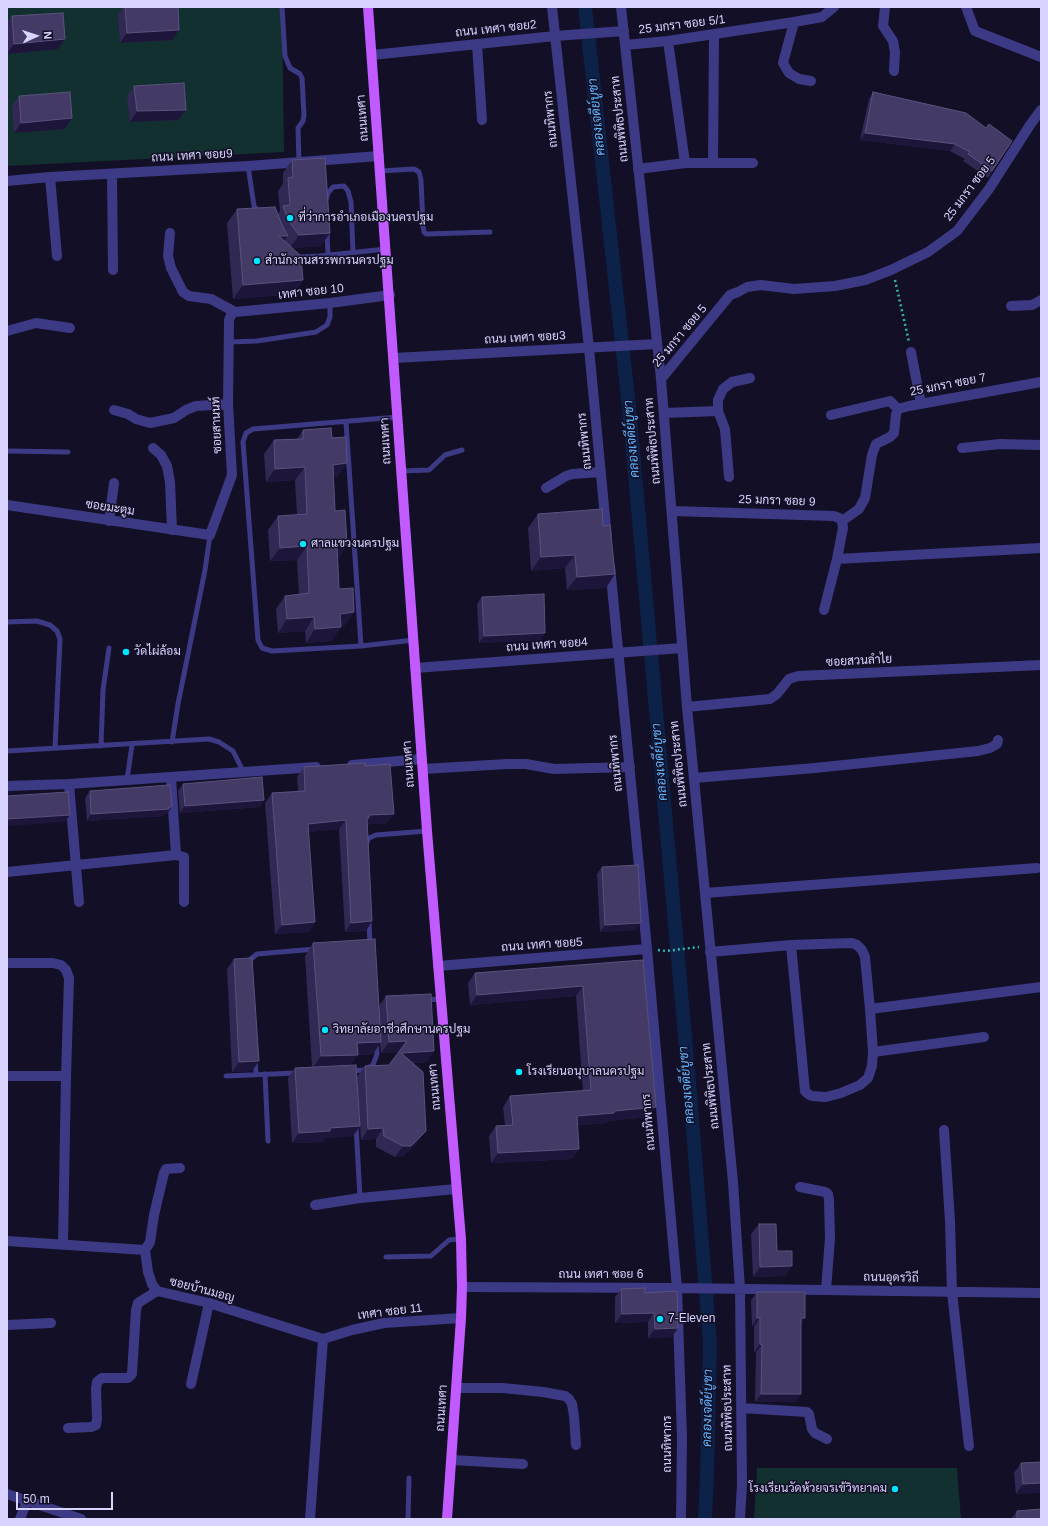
<!DOCTYPE html>
<meta charset="utf-8">
<style>
body{margin:0}
#map{position:relative;width:1048px;height:1526px;overflow:hidden;background:#130f26;font-family:Arial,sans-serif}
canvas{display:block}
.frame{position:absolute;inset:0;border:8px solid #d9d4ff;pointer-events:none}
.north{position:absolute;left:16px;top:16px;width:40px;height:40px;-webkit-text-stroke:3px #130f26;paint-order:stroke;rotate:87deg;font-size:11px;font-weight:700;line-height:16px;text-align:center;color:#d9d4ff}
.north::after{content:'';display:block;margin:auto;width:14px;height:18px;background:#d9d4ff;clip-path:polygon(50% 0,100% 100%,50% 72%,0 100%)}
.scale{position:absolute;left:16px;top:1492px;width:97px;height:18px;box-sizing:border-box;border:2px solid #d9d4ff;border-top:0;padding-left:5px;font-size:12px;line-height:14px;white-space:nowrap;color:#d9d4ff;-webkit-text-stroke:3px #130f26;paint-order:stroke}
</style>
<div id="map">
<canvas width="1048" height="1526"></canvas>
<div class="frame"></div>
<div class="north">N</div>
<div class="scale">50 m</div>
</div>
<script>
const g = document.querySelector('canvas').getContext('2d');
g.lineJoin = 'round';
function paint(path, color) { g.fillStyle = color; g.fill(path, 'evenodd'); }
const shape = rows => new Path2D(rows.map(r => 'M' + r).join(''));
function trace(path, color, width, dash) { g.strokeStyle = color; g.lineWidth = width; g.lineCap = dash ? 'butt' : 'round'; g.setLineDash(dash || []); g.stroke(path); }
function label(font, color, halo, rows, align = 'center') {
  g.font = font + ' Arial,Sarabun,sans-serif'; g.lineWidth = 3; g.setLineDash([]); g.textBaseline = 'middle'; g.strokeStyle = halo; g.fillStyle = color; for (const [text, x, y, turn = 0] of rows) {
    g.save(); g.translate(x, y); g.rotate((+turn || 0) * Math.PI / 180); g.textAlign = isNaN(turn) ? turn : align; if (halo) g.strokeText(text, 0, 0); g.fillText(text, 0, 0); g.restore();
  }
}
const green = shape([
 [7,7,282,7,284,152,7,166],
 [757,1468,957,1468,961,1519,754,1519]
]);
const canal = shape([
 [585,7,629,407,690,1093,710,1344,707,1474,705,1519]
]);
const path = shape([
 [895,280,909,342],
 [658,950,666,951,699,947]
]);
const service = shape([
 [282,7,285,56,290,68,300,74,302,78,304,115,303,121,298,128,299,162],
 [248,166,254,206,259,212],
 [380,171,414,169,419,172,421,180,423,226,424,232,426,234,490,232],
 [326,200,328,193,333,187,344,186,348,191,351,202,353,252],
 [327,232,328,255],
 [295,256,301,257,320,256,386,249],
 [229,342,257,341,316,332,327,325,330,317,330,303],
 [398,417,253,429,246,433,243,442,258,640,262,648,272,651,361,646,414,640],
 [346,422,361,646],
 [7,451,68,452],
 [401,471,429,470,445,455,462,450],
 [7,622,37,621,50,625,57,631,60,639,55,748],
 [172,742,178,704,205,570,210,535],
 [101,746,103,690,109,648],
 [7,751,209,739,219,742,233,751,243,771],
 [127,780,132,745],
 [365,846,369,838,376,835,427,831],
 [369,920,370,946],
 [250,963,251,959,257,954,315,949],
 [425,1000,441,999],
 [255,1059,256,1074],
 [351,1071,364,1070,373,1065,377,1054,376,1044],
 [265,1074,268,1141],
 [226,1076,297,1073],
 [356,1125,360,1198],
 [386,1257,431,1256,449,1240,461,1239],
 [408,1519,409,1478]
]);
const minor = shape([
 [552,7,589,348,607,538],
 [621,7,661,379,687,707,733,1182,740,1289,742,1484,740,1519],
 [885,7,883,26,893,41,895,52,894,71],
 [966,7,975,31,1041,57],
 [794,22,783,63,789,73,799,79,811,81],
 [668,41,685,163],
 [477,44,482,120],
 [625,45,668,41,794,22,822,17,834,7],
 [372,55,555,36,624,31],
 [713,163,714,35],
 [638,169,685,163,753,163],
 [112,174,113,270],
 [50,177,57,256],
 [7,181,50,177,248,166,379,156],
 [170,233,168,256,171,268,183,292,189,296,211,299,235,312],
 [1011,306,1032,305,1041,300],
 [235,312,330,303,390,295],
 [7,331,36,323,70,328],
 [911,352,921,404],
 [394,358,657,344],
 [661,379,730,295,738,292,747,287,761,285,794,289,835,286,865,280,891,270,928,252,957,231,989,189,1030,125,1041,110],
 [114,410,128,414,136,419,150,423,174,418,186,410,196,406,228,404],
 [718,411,718,400,723,389,732,382,750,378],
 [664,413,718,411,725,429,729,477],
 [831,415,890,401,898,409],
 [153,448,161,455,167,466,170,482,172,530],
 [962,448,1000,444,1041,445],
 [546,488,566,476,572,474,601,472],
 [7,505,210,535,232,475,228,404,229,320,231,315,235,312],
 [672,511,834,516,839,518,842,521,843,528,837,559,824,610],
 [109,521,114,483],
 [842,521,859,509,865,498,872,455,876,444,890,437,894,433,896,414,898,409,909,406,1041,382],
 [837,559,1041,548],
 [610,566,647,949,677,1288,682,1438,681,1519],
 [415,668,682,648],
 [687,707,770,699,777,694,789,679,798,676,1041,665],
 [352,765,422,759],
 [423,769,507,764,526,764,554,769,630,767],
 [171,778,176,855],
 [694,778,815,768,978,751,990,748,997,744,998,740],
 [69,784,79,902],
 [7,786,69,784,316,767],
 [7,872,176,855,184,857,184,902],
 [705,893,1037,868],
 [791,945,805,1091,808,1094,812,1096,826,1097,841,1093,860,1085,868,1078,872,1066,873,1052],
 [710,952,791,945,852,943,857,945,862,950,865,957,870,1009,1041,987],
 [7,963,53,963,61,965,66,970,69,978,66,1076,63,1244],
 [438,966,647,949],
 [870,1009,873,1052,984,1037],
 [7,1076,66,1076],
 [944,1130,950,1221,952,1292,969,1446],
 [800,1187,825,1192,828,1194,829,1200,830,1238,826,1290],
 [315,1205,360,1198,456,1189],
 [7,1241,145,1250,148,1272,152,1284,157,1291,209,1303,323,1339],
 [145,1250,150,1242,154,1215,164,1173,166,1169,180,1168],
 [462,1287,677,1288,1041,1293],
 [7,1325,51,1323],
 [323,1339,352,1330,384,1323,461,1318],
 [191,1384,209,1303],
 [457,1388,503,1388,543,1392,565,1396,569,1399,572,1404,574,1416,576,1445],
 [741,1408,807,1412,809,1414,812,1429,815,1433,827,1439],
 [68,1428,91,1427,96,1425,97,1419,96,1389,97,1382,102,1378,128,1378,132,1374,136,1310,138,1303,157,1291],
 [452,1460,523,1464],
 [7,1494,81,1519],
 [20,1519,27,1501],
 [310,1519,323,1339]
]);
const primary = shape([
 [368,7,427,831,461,1239,462,1287,461,1318,447,1519]
]);
const wall = shape([
 [123,7,178,7,172,40,120,43,118,14],
 [12,16,65,39,58,49,7,54,7,23],
 [134,86,186,110,178,120,130,122,127,96],
 [873,92,986,128,1012,141,988,178,963,161,965,159,950,151,860,140,869,99],
 [19,96,72,118,65,129,14,133,12,106],
 [292,160,321,246,293,248,303,280,294,294,233,299,227,223,237,209,278,214,280,211,278,191,283,184,283,173],
 [303,430,332,438,338,477,333,477,335,511,347,545,338,559,339,589,354,612,344,626,341,626,332,641,306,643,305,631,278,633,276,609,285,596,299,594,297,560,270,561,268,530,278,516,297,515,295,480,266,482,264,454,274,440,297,439],
 [538,514,606,588,567,590,565,568,531,571,528,528],
 [482,597,541,640,479,643,477,604],
 [365,766,387,823,367,824,366,931,345,932,339,829,308,832,315,922,309,932,275,934,265,803,272,793,298,791,297,777,304,767],
 [183,784,264,800,260,807,180,813,178,791],
 [90,791,167,814,165,814,164,816,87,821,85,798],
 [602,867,636,930,600,932,597,874],
 [313,943,379,1006,386,996,427,1062,412,1063,418,1142,403,1156,395,1157,376,1147,376,1139,361,1140,357,1077,365,1066,389,1065,399,1052,381,1053,380,1043,373,1054,358,1055,350,1065,360,1126,353,1136,325,1138,323,1142,292,1143,288,1078,295,1068,312,1067,305,956],
 [234,959,252,1071,232,1072,227,969],
 [643,960,649,1117,608,1121,607,1123,577,1125,579,1149,572,1159,491,1163,489,1136,496,1126,505,1125,503,1107,510,1096,583,1091,576,996,470,1005,468,983,475,973],
 [759,1224,777,1251,792,1266,785,1276,753,1277,751,1234],
 [621,1289,645,1293,672,1337,648,1338,648,1322,615,1323,615,1297],
 [757,1292,805,1318,801,1323,796,1402,755,1402,756,1352,754,1352,754,1326,752,1326,751,1300],
 [1041,1462,1016,1494,1014,1473,1021,1463],
 [1017,1511,1041,1519,1011,1519]
]);
const shadedWall = shape([
 [179,30,172,40,120,43,127,33],
 [65,39,58,49,7,54,14,44],
 [186,110,178,120,130,122,137,111],
 [72,118,65,129,14,133,21,123],
 [865,133,955,144,950,151,860,140],
 [330,233,321,246,289,249,299,235],
 [279,236,288,236,279,249],
 [303,280,294,294,233,299,243,285],
 [347,463,338,477,323,478,333,465],
 [305,467,295,480,266,482,275,469],
 [347,545,338,559,337,546],
 [307,546,297,560,270,561,280,548],
 [575,555,565,568,531,571,541,557],
 [615,574,606,588,567,590,577,577],
 [354,612,344,626,331,627,340,614],
 [314,617,305,631,278,633,287,619],
 [341,627,332,641,306,643,315,629],
 [545,633,541,640,479,643,484,636],
 [264,800,260,807,180,813,185,806],
 [172,807,167,814,165,814,164,816,87,821,91,814],
 [394,814,387,823,364,825,360,827,369,815],
 [70,815,65,822,7,826,7,819],
 [346,820,339,829,301,833,308,824],
 [372,921,366,931,345,932,351,923],
 [315,922,309,932,275,934,282,925],
 [641,923,636,930,600,932,605,925],
 [583,986,576,996,470,1005,477,995],
 [407,1041,399,1052,381,1053,389,1042],
 [381,1042,373,1054,350,1055,358,1055,349,1067,312,1069,321,1056,357,1043],
 [434,1051,427,1062,393,1063,401,1053],
 [259,1061,252,1071,232,1072,239,1062],
 [656,1107,649,1117,608,1121,607,1123,570,1126,577,1116,614,1111],
 [360,1126,353,1136,325,1138,323,1142,292,1143,299,1133,330,1128],
 [383,1128,376,1139,361,1140,368,1129],
 [426,1131,418,1142,403,1156,395,1157,403,1146],
 [579,1149,572,1159,491,1163,498,1153],
 [792,1266,785,1276,753,1277,760,1267],
 [654,1313,648,1322,615,1323,622,1314],
 [757,1318,760,1318,754,1326,752,1326],
 [801,1318,805,1318,800,1326],
 [678,1328,672,1337,648,1338,655,1329],
 [760,1344,762,1345,756,1352,754,1352],
 [761,1394,801,1394,796,1402,755,1402],
 [1041,1483,1041,1493,1016,1494,1023,1484]
]);
const building = shape([
 [125,7,178,7,179,30,127,33,125,7],
 [63,13,65,39,14,44,12,16,63,13],
 [184,83,186,110,137,111,134,86,184,83],
 [70,92,72,118,21,123,19,96,70,92],
 [873,92,966,113,986,128,989,124,1012,141,992,171,968,154,970,152,955,144,865,133,873,92],
 [325,158,330,233,299,235,289,222,283,206,290,205,288,178,293,177,292,160,325,158],
 [275,207,282,225,288,236,279,236,301,256,303,280,243,285,237,209,275,207],
 [331,428,332,438,346,437,347,463,333,465,335,511,345,510,347,545,337,546,339,589,353,588,354,612,340,614,341,627,315,629,314,617,287,619,285,596,309,593,307,546,280,548,278,516,307,514,305,467,275,469,274,440,303,439,303,430,331,428],
 [602,509,603,526,610,525,615,574,577,577,575,555,541,557,538,514,602,509],
 [544,594,545,633,484,636,482,597,544,594],
 [365,763,365,766,390,764,394,814,369,815,369,818,367,818,372,921,351,923,346,820,308,824,315,922,282,925,272,793,305,791,304,767,365,763],
 [262,777,264,800,185,806,183,784,262,777],
 [170,785,172,807,169,807,169,809,91,814,90,791,170,785],
 [68,792,70,815,7,819,7,796,68,792],
 [638,865,641,923,605,925,602,867,638,865],
 [375,939,381,1042,357,1043,358,1055,321,1056,313,943,375,939],
 [252,958,259,1061,239,1062,234,959,252,958],
 [643,960,656,1107,614,1111,614,1113,577,1116,579,1149,498,1153,496,1126,513,1125,510,1096,591,1090,583,986,477,995,475,973,643,960],
 [431,994,434,1051,401,1053,423,1072,426,1131,411,1146,403,1146,384,1136,383,1128,368,1129,365,1066,389,1065,407,1041,389,1042,386,996,431,994],
 [356,1065,360,1126,330,1128,330,1131,299,1133,295,1068,356,1065],
 [759,1224,776,1224,777,1251,792,1251,792,1266,760,1267,759,1224],
 [645,1288,645,1293,677,1291,678,1328,655,1329,654,1313,622,1314,621,1289,645,1288],
 [757,1292,805,1292,805,1318,801,1318,801,1394,761,1394,762,1345,760,1344,760,1318,757,1318,757,1292],
 [1041,1462,1041,1483,1023,1484,1021,1463,1041,1462],
 [1041,1509,1041,1519,1017,1519,1017,1511,1041,1509]
]);
const markers = [
 [290,218,4,"#00e5ff"],
 [257,261,4,"#00e5ff"],
 [303,544,4,"#00e5ff"],
 [126,652,4,"#00e5ff"],
 [325,1030,4,"#00e5ff"],
 [519,1072,4,"#00e5ff"],
 [660,1319,4,"#00e5ff"],
 [895,1489,4,"#00e5ff"]
];
const streetNames = [
 ["25 มกรา ซอย 5/1",682,25,-7],
 ["ถนน เทศา ซอย2",496,29,-6],
 ["ถนนเทศา",363,118,-94],
 ["ถนนทิพากร",551,119,-96],
 ["ถนนพิพิธประสาท",620,119,-96],
 ["ถนน เทศา ซอย9",192,156,-3],
 ["25 มกรา ซอย 5",970,189,-53],
 ["เทศา ซอย 10",311,292,-6],
 ["25 มกรา ซอย 5",680,336,-50],
 ["ถนน เทศา ซอย3",525,338,-3],
 ["25 มกรา ซอย 7",948,385,-11],
 ["ซอยสานนท์",217,425,-92],
 ["ถนนเทศา",386,441,-93],
 ["ถนนทิพากร",585,441,-96],
 ["ถนนพิพิธประสาท",653,441,-95],
 ["25 มกรา ซอย 9",777,501,2],
 ["ซอยมะตูม",110,508,9],
 ["ถนน เทศา ซอย4",547,645,-4],
 ["ซอยสวนลำไย",859,661,-3],
 ["ถนนทิพากร",616,763,-96],
 ["ถนนเทศา",409,764,-94],
 ["ถนนพิพิธประสาท",679,764,-96],
 ["ถนน เทศา ซอย5",542,945,-4],
 ["ถนนพิพิธประสาท",711,1086,-96],
 ["ถนนเทศา",435,1087,-95],
 ["ถนนทิพากร",649,1122,-95],
 ["ถนน เทศา ซอย 6",601,1275],
 ["ถนนอุดรวิถี",891,1278,1],
 ["ซอยบ้านมอญ",202,1290,15],
 ["เทศา ซอย 11",390,1312,-7],
 ["ถนนเทศา",442,1408,-86],
 ["ถนนพิพิธประสาท",728,1408,-91],
 ["ถนนทิพากร",668,1444,-90]
];
const poiNames = [
 ["ที่ว่าการอำเภอเมืองนครปฐม",298,218],
 ["สำนักงานสรรพกรนครปฐม",265,261],
 ["ศาลแขวงนครปฐม",311,544],
 ["วัดไผ่ล้อม",134,652],
 ["วิทยาลัยอาชีวศึกษานครปฐม",333,1030],
 ["โรงเรียนอนุบาลนครปฐม",527,1072],
 ["7-Eleven",668,1319],
 ["โรงเรียนวัดห้วยจรเข้วิทยาคม",887,1489,"right"]
];
const waterNames = [
 ["คลองเจดีย์บูชา",597,117,-96],
 ["คลองเจดีย์บูชา",632,439,-95],
 ["คลองเจดีย์บูชา",660,762,-95],
 ["คลองเจดีย์บูชา",687,1085,-95],
 ["คลองเจดีย์บูชา",708,1408,-89]
];
paint(green, '#12302f');
trace(canal, '#0c2248', 14);
trace(path, '#2fb8b0', 2.5, [2, 3]);
trace(service, '#3d3a85', 5);
trace(minor, '#3d3a85', 10);
trace(primary, '#c25bff', 10);
paint(wall, '#312854');
paint(shadedWall, '#1d163a');
paint(building, '#433a66');
trace(building, '#5a527e', 1);
for (const [x, y, r, color] of markers) { const dot = new Path2D(); dot.arc(x, y, r, 0, 2 * Math.PI); g.fillStyle = color; g.fill(dot); trace(dot, '#130f26', 1.5); }
label('12px', '#d9d4ff', '#130f26', streetNames);
label('12px', '#d9d4ff', '#130f26', poiNames, 'left');
label('italic 13px', '#62b6ff', '#130f26', waterNames);
</script>
